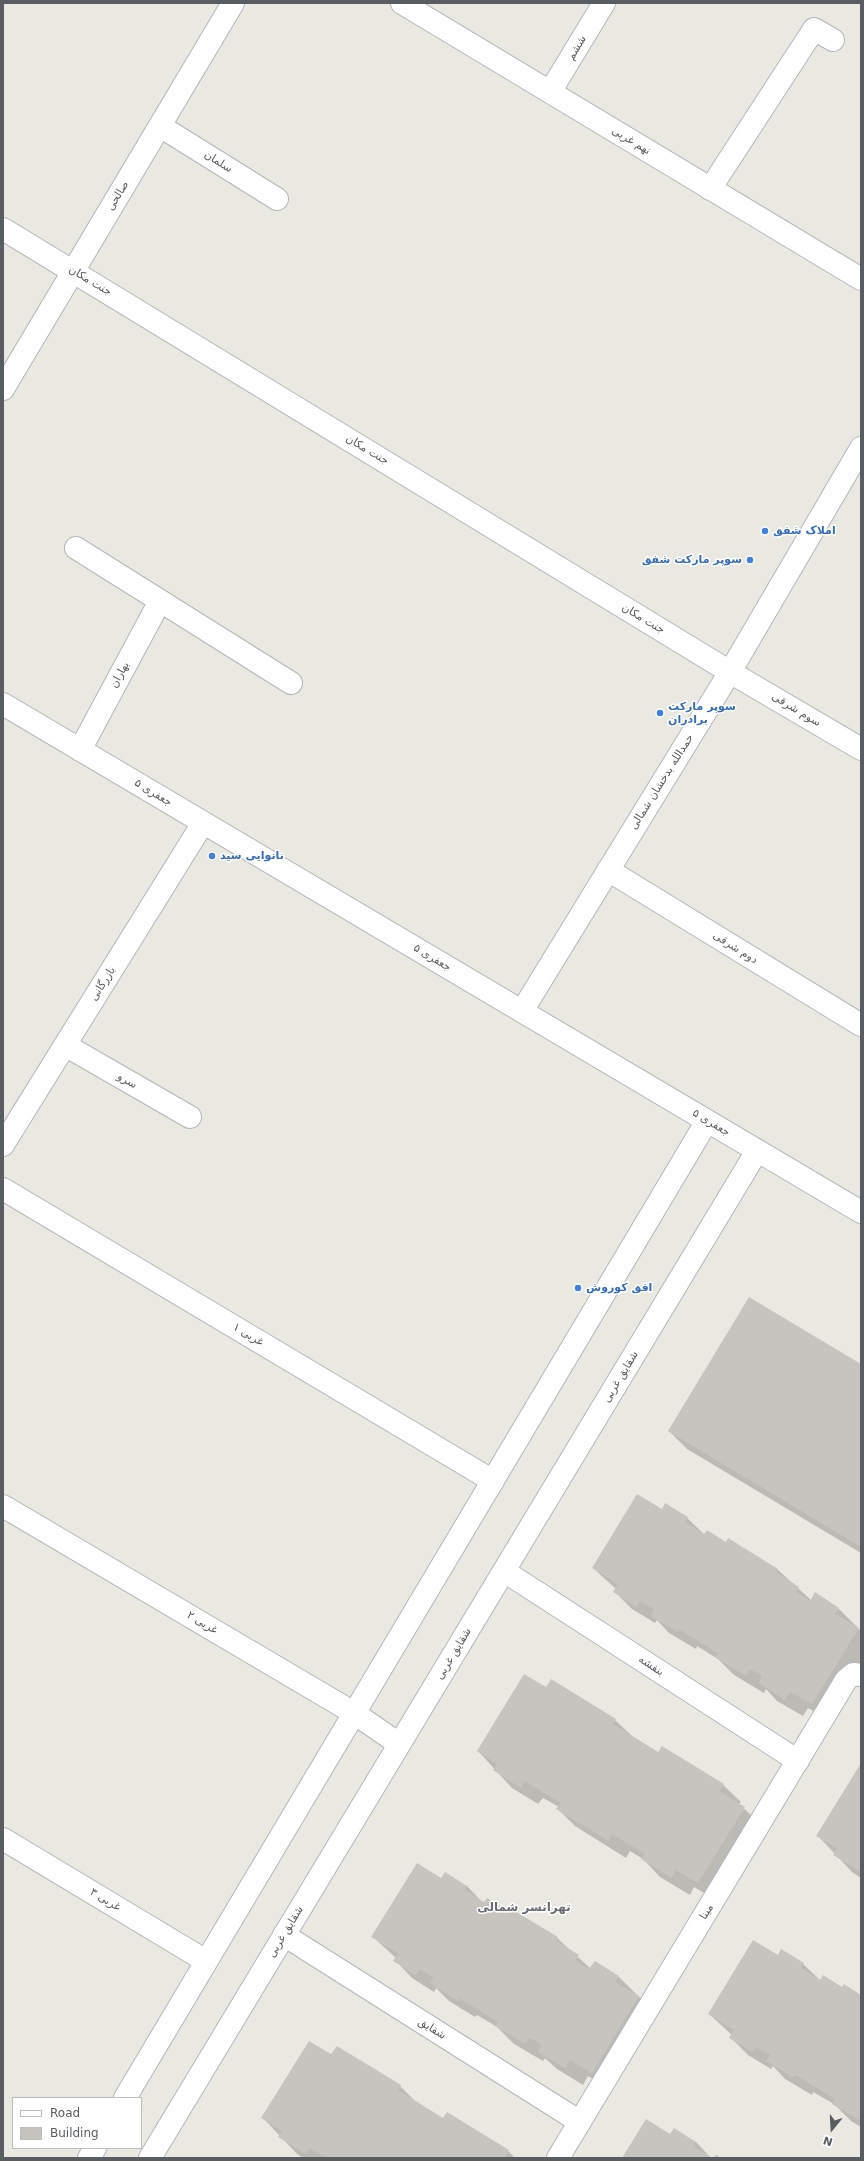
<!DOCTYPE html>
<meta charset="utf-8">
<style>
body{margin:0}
#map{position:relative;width:864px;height:2161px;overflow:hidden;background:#eae9e1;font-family:"DejaVu Sans",sans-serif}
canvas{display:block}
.frame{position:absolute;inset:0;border:4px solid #595c60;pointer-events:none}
.legend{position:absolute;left:12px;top:2097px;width:130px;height:52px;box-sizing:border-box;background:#fff;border:1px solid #bdbebf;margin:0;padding:5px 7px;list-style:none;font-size:12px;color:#595c60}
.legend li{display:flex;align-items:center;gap:8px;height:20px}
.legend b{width:20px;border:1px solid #bdbebf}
.north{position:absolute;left:812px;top:2109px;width:40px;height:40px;-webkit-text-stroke:3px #fff;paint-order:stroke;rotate:198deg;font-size:11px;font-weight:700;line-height:16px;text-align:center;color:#595c60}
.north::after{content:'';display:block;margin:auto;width:14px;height:18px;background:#595c60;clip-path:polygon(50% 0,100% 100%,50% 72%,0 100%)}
</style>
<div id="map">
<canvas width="864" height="2161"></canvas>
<div class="frame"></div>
<ul class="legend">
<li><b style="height:5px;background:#fff"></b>Road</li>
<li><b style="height:11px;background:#c6c4be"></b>Building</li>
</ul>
<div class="north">N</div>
</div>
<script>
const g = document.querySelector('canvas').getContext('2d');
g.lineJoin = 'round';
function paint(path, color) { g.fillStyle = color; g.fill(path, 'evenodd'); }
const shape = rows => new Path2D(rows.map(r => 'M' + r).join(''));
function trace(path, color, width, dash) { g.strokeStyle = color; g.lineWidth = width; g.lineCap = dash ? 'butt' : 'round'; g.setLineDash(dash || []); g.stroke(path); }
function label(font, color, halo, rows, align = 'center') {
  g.font = font + ' "DejaVu Sans",Cairo,sans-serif'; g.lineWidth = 3; g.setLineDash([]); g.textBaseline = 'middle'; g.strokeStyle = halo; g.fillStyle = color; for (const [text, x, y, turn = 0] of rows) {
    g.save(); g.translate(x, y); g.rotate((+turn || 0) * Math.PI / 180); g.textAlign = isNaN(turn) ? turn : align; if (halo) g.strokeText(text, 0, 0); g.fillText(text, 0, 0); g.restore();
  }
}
const shadow = shape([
 [861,1365,861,1553,687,1449,669,1431],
 [662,1511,687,1518,705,1535,727,1543,729,1540,778,1570,811,1600,838,1608,861,1631,861,1670,830,1721,808,1708,803,1716,777,1701,766,1689,764,1693,734,1675,718,1659,697,1646,696,1649,669,1633,657,1620,655,1623,632,1609,615,1592,616,1589,593,1568],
 [547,1689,615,1720,633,1737,658,1753,723,1785,741,1802,739,1804,762,1825,716,1900,694,1887,690,1895,660,1877,643,1859,630,1851,626,1858,575,1826,558,1809,559,1807,543,1798,538,1804,512,1788,478,1751],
 [861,1765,861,1878,852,1872,818,1836],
 [442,1879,467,1886,484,1904,507,1912,508,1908,557,1938,591,1969,619,1977,656,2014,610,2090,588,2076,583,2085,557,2069,545,2058,543,2061,514,2044,497,2027,477,2015,475,2017,449,2001,436,1988,434,1992,412,1978,395,1960,396,1958,373,1937],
 [778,1956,803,1964,821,1981,861,1996,861,2127,851,2121,834,2104,813,2092,812,2095,785,2079,773,2066,771,2069,748,2055,731,2038,732,2035,709,2014],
 [332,2056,400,2086,418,2104,443,2119,508,2151,515,2158,303,2158,297,2154,263,2118],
 [670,2135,696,2142,711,2158,623,2158],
 [716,2155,721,2158,714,2158]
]);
const building = shape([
 [749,1297,861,1364,861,1547,668,1431],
 [637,1494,662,1509,665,1503,688,1517,685,1522,704,1534,707,1530,726,1542,728,1538,778,1569,776,1572,799,1587,796,1592,810,1601,815,1592,839,1608,835,1614,859,1628,812,1704,790,1692,785,1700,759,1683,762,1676,750,1669,746,1676,716,1658,718,1653,679,1629,678,1632,651,1616,654,1609,640,1601,637,1607,613,1592,618,1584,592,1568],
 [524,1674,546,1687,551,1679,616,1719,613,1724,658,1752,662,1746,724,1784,719,1791,745,1807,698,1883,676,1870,672,1878,641,1859,645,1854,612,1834,609,1841,556,1809,561,1803,525,1781,521,1788,493,1770,497,1764,477,1751],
 [861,1763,861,1872,833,1855,837,1848,816,1836],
 [417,1863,441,1878,445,1872,467,1886,465,1890,484,1902,487,1898,506,1910,508,1907,558,1937,556,1941,579,1955,575,1961,589,1969,595,1961,619,1976,615,1982,639,1996,592,2073,570,2060,565,2068,538,2052,542,2045,530,2038,525,2044,495,2026,498,2022,459,1998,458,2001,430,1983,434,1978,420,1969,416,1975,393,1961,398,1953,371,1937],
 [753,1940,778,1955,781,1949,804,1963,801,1968,820,1980,823,1975,842,1987,844,1984,861,1995,861,2121,832,2104,835,2099,796,2075,794,2078,767,2061,770,2055,756,2047,753,2052,729,2038,734,2030,708,2014],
 [309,2041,331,2054,337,2046,401,2085,398,2090,443,2118,447,2112,509,2150,504,2158,327,2158,310,2148,306,2154,278,2137,282,2131,261,2118],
 [646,2119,670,2134,674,2128,696,2142,693,2146,712,2158,622,2158]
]);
const minor = shape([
 [402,3,861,279],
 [550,92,604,3],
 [160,126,277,199],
 [710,189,814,29,833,40],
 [3,229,730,672,861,749],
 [3,389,233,3],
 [76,548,291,683],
 [3,704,861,1212],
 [80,750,160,601],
 [608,870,861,1025],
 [522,1011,730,672,861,448],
 [65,1045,190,1117],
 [3,1145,203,823],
 [3,1189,493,1481],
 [3,1506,354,1713,399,1744],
 [504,1571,798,1761],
 [3,1839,206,1961],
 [284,1935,580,2122],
 [558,2158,846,1680,853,1674,861,1675]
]);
const tertiary = shape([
 [125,2098,707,1121],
 [89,2158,95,2148],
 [150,2158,757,1151]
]);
const markers = [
 [765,531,4,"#3f7fe0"],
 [750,560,4,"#3f7fe0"],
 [660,713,4,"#3f7fe0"],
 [212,856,4,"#3f7fe0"],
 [578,1288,4,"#3f7fe0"]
];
const streetNames = [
 ["ششم",577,48,-59],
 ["نهم غربی",631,141,31],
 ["سلمان",218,162,32],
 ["صالحی",118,196,-59],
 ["جنت مکان",90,281,31],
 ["جنت مکان",367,450,31],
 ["جنت مکان",643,619,31],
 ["بهاران",120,675,-62],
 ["سوم شرقی",796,710,31],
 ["حمدالله بدخشان شمالی",662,782,-58],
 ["جعفری ۵",153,793,31],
 ["دوم شرقی",735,948,32],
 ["جعفری ۵",432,958,31],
 ["بازرگانی",103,984,-58],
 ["سرو",127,1081,30],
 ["جعفری ۵",711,1123,31],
 ["۱ غربی",248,1335,31],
 ["شقایق غربی",621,1377,-59],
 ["۲ غربی",202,1623,31],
 ["شقایق غربی",454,1654,-59],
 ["بنفشه",651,1666,33],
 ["۳ غربی",105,1900,31],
 ["مینا",707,1912,-59],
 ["شقایق غربی",286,1932,-59],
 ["شقایق",432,2029,32]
];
const shopNames = [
 ["املاک شفق",773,531],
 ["سوپر مارکت شفق",742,560,"right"],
 ["سوپر مارکت",668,707],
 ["برادران",668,720],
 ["نانوایی سید",220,856],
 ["افق کوروش",586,1288]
];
const neighbourhoodNames = [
 ["تهرانسر شمالی",524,1908]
];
paint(shadow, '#0003');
paint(building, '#c6c4be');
trace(minor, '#b3b6ba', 24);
trace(tertiary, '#b3b6ba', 24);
trace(minor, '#fff', 22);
trace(tertiary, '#fff', 22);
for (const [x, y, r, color] of markers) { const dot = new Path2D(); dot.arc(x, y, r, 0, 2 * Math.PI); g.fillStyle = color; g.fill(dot); trace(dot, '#fff', 1.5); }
label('11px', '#595c60', '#fff', streetNames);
label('bold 11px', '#366cbe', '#fff', shopNames, 'left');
label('bold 12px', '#6a6e72', '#fff', neighbourhoodNames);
</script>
